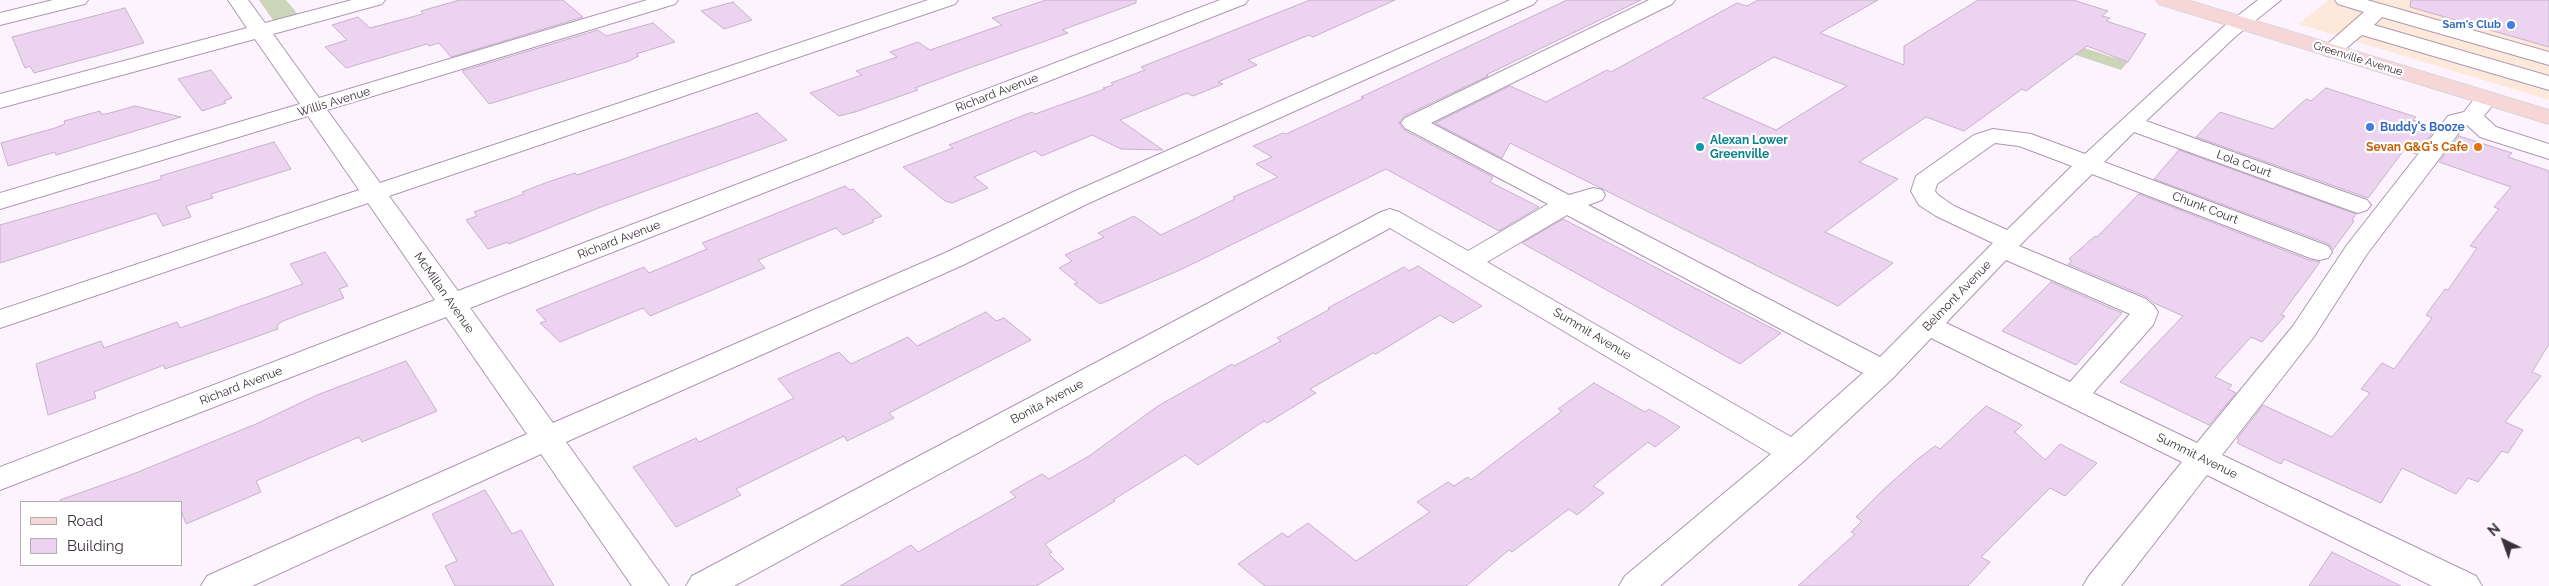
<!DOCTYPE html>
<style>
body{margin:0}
#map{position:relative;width:2549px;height:586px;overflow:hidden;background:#fdf3ff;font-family:Raleway,sans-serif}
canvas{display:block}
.legend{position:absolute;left:20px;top:501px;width:162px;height:65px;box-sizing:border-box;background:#fff;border:1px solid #b1adb1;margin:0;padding:6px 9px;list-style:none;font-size:15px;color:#3b313c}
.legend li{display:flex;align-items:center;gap:10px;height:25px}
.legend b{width:25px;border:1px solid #b1adb1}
.north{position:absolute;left:2479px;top:516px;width:50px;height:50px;-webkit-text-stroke:4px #fff;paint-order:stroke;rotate:318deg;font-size:14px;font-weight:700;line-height:20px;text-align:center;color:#3b313c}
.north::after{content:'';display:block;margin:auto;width:18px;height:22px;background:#3b313c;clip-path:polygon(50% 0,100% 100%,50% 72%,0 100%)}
</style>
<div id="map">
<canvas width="2549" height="586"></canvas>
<ul class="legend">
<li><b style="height:6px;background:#f7d6d7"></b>Road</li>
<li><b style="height:14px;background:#ecd4f0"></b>Building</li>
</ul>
<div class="north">N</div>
</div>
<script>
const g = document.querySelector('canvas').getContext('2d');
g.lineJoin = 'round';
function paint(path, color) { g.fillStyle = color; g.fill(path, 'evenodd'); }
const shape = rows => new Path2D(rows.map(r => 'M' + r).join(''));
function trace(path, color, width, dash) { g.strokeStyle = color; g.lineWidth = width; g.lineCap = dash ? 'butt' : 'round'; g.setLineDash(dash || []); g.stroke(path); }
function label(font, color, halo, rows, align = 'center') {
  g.font = font + ' Raleway,sans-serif'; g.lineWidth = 4.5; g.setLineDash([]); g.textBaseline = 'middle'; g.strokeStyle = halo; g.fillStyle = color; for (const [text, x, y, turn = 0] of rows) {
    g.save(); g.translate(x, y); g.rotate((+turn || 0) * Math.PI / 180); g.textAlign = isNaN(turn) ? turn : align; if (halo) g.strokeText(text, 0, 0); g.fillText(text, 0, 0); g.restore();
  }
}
const commercial = shape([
 [2328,0,2549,0,2549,100,2299,24]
]);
const green = shape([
 [259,0,286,0,300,17,275,23],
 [2013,25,2128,62,2121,70,2003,31]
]);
const building = shape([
 [460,0,563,0,583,17,451,57,439,43,429,46,427,44,346,68,325,47,347,40,332,25,358,17,370,28,423,14,421,11,460,0],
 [1046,0,1136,0,1136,3,1062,30,1068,33,972,67,915,88,918,90,855,112,839,116,810,93,862,75,856,71,897,57,890,52,918,42,930,50,1002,25,992,18,1046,0],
 [1310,0,1395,0,1313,37,1309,35,1248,60,1257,65,1218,82,1223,84,1193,96,1187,93,1120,120,1163,150,1121,149,1092,135,1042,156,1035,151,974,177,988,188,952,203,945,201,903,167,953,148,949,145,1032,112,1035,114,1105,89,1103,88,1113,85,1111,83,1145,70,1141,67,1310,0],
 [1567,0,1641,0,1486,75,1488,76,1404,116,1399,123,1404,130,1493,177,1490,182,1539,207,1499,231,1386,169,1180,270,1100,304,1074,284,1078,283,1059,268,1072,261,1065,255,1104,237,1098,233,1134,216,1161,235,1235,199,1233,197,1278,177,1256,164,1272,157,1253,146,1283,133,1286,134,1364,98,1361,97,1567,0],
 [1758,0,1878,0,1820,33,1904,65,1904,46,1978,0,2073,0,2108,11,2102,16,2110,18,2106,21,2146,34,2128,62,2087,46,2026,91,2022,89,1964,131,1926,117,1859,162,1898,179,1825,232,1893,263,1838,306,1510,143,1502,158,1435,123,1510,86,1546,102,1607,70,1611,72,1737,3,1747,6,1758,0],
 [1774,57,1847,86,1776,130,1703,98,1774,57],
 [2411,0,2549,0,2549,47,2410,7,2411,0],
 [733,2,752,20,724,29,701,11,733,2],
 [125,8,144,43,34,73,30,66,25,68,12,37,125,8],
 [653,23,675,42,636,54,639,56,629,61,489,104,462,71,598,30,606,36,653,23],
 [211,70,232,98,224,101,226,103,202,111,178,79,211,70],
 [2326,88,2416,117,2413,120,2436,128,2416,154,2404,150,2368,198,2196,137,2220,112,2273,129,2306,99,2311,101,2326,88],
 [135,106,181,117,56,155,55,152,8,166,1,143,55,128,65,124,64,121,100,111,101,114,106,114,135,106],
 [757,113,787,140,601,207,509,244,508,242,488,249,466,220,477,216,474,212,524,194,522,192,545,183,575,173,577,175,757,113],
 [2459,136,2512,153,2508,157,2549,171,2549,344,2532,372,2541,376,2505,422,2523,430,2508,453,2502,451,2478,482,2468,478,2456,494,2402,468,2381,503,2284,459,2281,464,2237,443,2239,440,2237,439,2263,405,2332,437,2370,393,2361,389,2382,363,2394,369,2432,318,2426,315,2445,289,2448,290,2477,248,2470,246,2499,209,2494,207,2511,187,2439,162,2459,136],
 [274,142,291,169,211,194,213,198,186,206,191,217,163,226,156,213,0,263,0,225,162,179,160,176,274,142],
 [2179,150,2356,214,2352,220,2354,221,2333,250,2329,244,2154,179,2179,150],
 [845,186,850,190,853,189,882,216,872,220,874,222,843,235,836,228,758,260,765,268,650,316,643,308,560,342,540,323,546,321,536,310,644,267,649,273,707,249,702,243,845,186],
 [2139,194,2309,260,2320,262,2281,315,2285,316,2262,342,2251,337,2215,377,2232,385,2228,389,2236,393,2209,425,2120,382,2183,316,2154,303,2147,297,2068,264,2072,261,2069,259,2095,236,2097,237,2139,194],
 [1563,219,1781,333,1740,364,1522,243,1563,219],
 [325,252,348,286,339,289,344,298,283,321,277,325,278,329,165,369,164,365,94,392,96,398,48,415,36,364,101,341,104,348,177,322,180,328,303,284,290,264,325,252],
 [1418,266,1482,306,1453,323,1440,315,1376,354,1373,353,1310,389,1316,393,1267,423,1264,421,1198,465,1185,455,1113,500,1115,501,1045,544,1052,552,1049,554,1064,569,1036,586,840,586,911,545,918,552,1016,497,1010,492,1042,474,1049,479,1089,456,1158,406,1232,364,1234,366,1281,341,1277,338,1330,309,1328,308,1404,267,1409,271,1418,266],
 [2051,282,2122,313,2076,365,2002,331,2051,282],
 [986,312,996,321,1004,318,1031,340,889,413,894,418,847,441,844,436,736,489,741,495,676,527,633,467,696,438,699,442,794,398,778,379,839,352,851,364,908,337,917,346,986,312],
 [406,361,437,411,362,442,359,437,256,481,261,492,186,524,181,510,181,502,60,502,60,500,133,474,256,424,317,395,406,361],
 [1594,383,1645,412,1649,409,1680,427,1655,447,1648,442,1593,486,1604,493,1577,515,1569,509,1512,552,1509,550,1466,586,1265,586,1238,564,1282,533,1288,537,1308,523,1356,561,1430,512,1417,502,1448,482,1454,486,1468,477,1471,480,1562,411,1558,409,1594,383],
 [1986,406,2022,425,2015,432,2045,460,2060,444,2097,463,2065,496,2050,488,1981,557,1990,562,1968,586,1798,586,1855,534,1851,532,1862,521,1856,517,1884,489,1919,458,1935,446,1940,449,1986,406],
 [485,490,512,534,521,530,554,586,455,586,445,566,457,561,432,514,485,490],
 [2332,552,2401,586,2309,586,2332,552]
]);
const minor = shape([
 [53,0,88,0,85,4,0,25,0,13,53,0],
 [228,0,248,0,265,23,352,0,385,0,382,4,273,34,319,98,647,0,678,0,675,4,327,110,380,183,928,0,958,0,955,4,389,196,458,291,1220,0,1248,0,1245,4,470,308,553,423,945,253,1071,193,1510,0,1537,0,1534,4,1089,203,963,265,566,442,669,586,632,586,541,454,252,586,201,586,207,576,527,434,446,317,0,490,0,467,435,300,368,203,0,328,0,310,359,190,308,116,0,209,0,193,300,104,255,39,0,108,0,94,247,28,228,0],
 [1649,0,1675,0,1672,4,1431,123,1569,195,1593,188,1602,190,1605,195,1602,200,1588,205,1880,357,1993,243,1936,216,1919,205,1911,191,1916,176,1974,135,1993,129,2031,134,2085,154,2222,28,2258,0,2281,0,2236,36,2146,121,2367,200,2371,205,2367,210,2358,213,2349,210,2134,132,2104,162,2328,246,2332,252,2328,258,2319,260,2310,258,2092,174,2019,246,2146,299,2154,306,2158,312,2153,325,2093,393,2197,443,2293,326,2347,245,2448,116,2464,112,2475,98,2483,96,2491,98,2494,103,2484,116,2496,127,2549,144,2549,159,2480,137,2467,125,2464,126,2367,254,2313,338,2222,455,2476,576,2482,586,2432,586,2207,475,2121,586,2083,586,2089,576,2182,462,1931,338,1893,378,1804,461,1660,586,1619,586,1625,576,1771,454,1390,228,734,586,686,586,692,576,1381,212,1390,209,1399,212,1468,251,1548,204,1405,128,1401,123,1405,118,1649,0],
 [1995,143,2019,146,2072,166,2007,230,1954,206,1938,195,1935,191,1937,184,1995,143],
 [1567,215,1863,373,1791,437,1487,262,1567,215],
 [2006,260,2130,314,2070,382,1946,323,2006,260],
 [2335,0,2367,0,2549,52,2549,65,2382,17,2374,25,2549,76,2549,90,2362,35,2338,55,2331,57,2324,55,2320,51,2324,47,2364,12,2338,4,2335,0]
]);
const major = shape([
 [2156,0,2187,0,2549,110,2549,124,2159,4,2156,0]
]);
const markers = [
 [2511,25,5,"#3f7fe0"],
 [2370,127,5,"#3f7fe0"],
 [1700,147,5,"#0f9aa8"],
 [2478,147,5,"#e8710a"]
];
const farShopnames = [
 ["Sam's Club",2501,25]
];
const farStreetnames = [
 ["Greenville Avenue",2358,59,17]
];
const streetNames = [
 ["Richard Avenue",997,93,-21],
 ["Willis Avenue",334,102,-17],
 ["Lola Court",2244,164,20],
 ["Chunk Court",2205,208,21],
 ["Richard Avenue",619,240,-21],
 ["McMillan Avenue",444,293,55],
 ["Belmont Avenue",1957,296,-46],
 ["Summit Avenue",1592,334,31],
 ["Richard Avenue",241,386,-21],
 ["Bonita Avenue",1047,402,-28],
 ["Summit Avenue",2197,456,26]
];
const shopNames = [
 ["Buddy's Booze",2380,127]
];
const cultureNames = [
 ["Alexan Lower",1710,140],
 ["Greenville",1710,154]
];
const foodNames = [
 ["Sevan G&G's Cafe",2468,147]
];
paint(commercial, '#fde9d9');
paint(green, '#cbd5b7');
paint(building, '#ecd4f0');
trace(building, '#c7b0cb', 1);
trace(minor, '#ad97b1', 2);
trace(major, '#d8d6d8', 2);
paint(minor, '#fff');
paint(major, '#f7d6d7');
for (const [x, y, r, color] of markers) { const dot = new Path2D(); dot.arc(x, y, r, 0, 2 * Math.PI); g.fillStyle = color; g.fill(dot); trace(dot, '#fff', 2); }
label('bold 11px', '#366cbe', '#fff', farShopnames, 'right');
label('11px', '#3b313c', '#fff', farStreetnames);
label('12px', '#3b313c', '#fff', streetNames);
label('bold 12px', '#366cbe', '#fff', shopNames, 'left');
label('bold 12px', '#0d838f', '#fff', cultureNames, 'left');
label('bold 12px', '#c56008', '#fff', foodNames, 'right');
</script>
